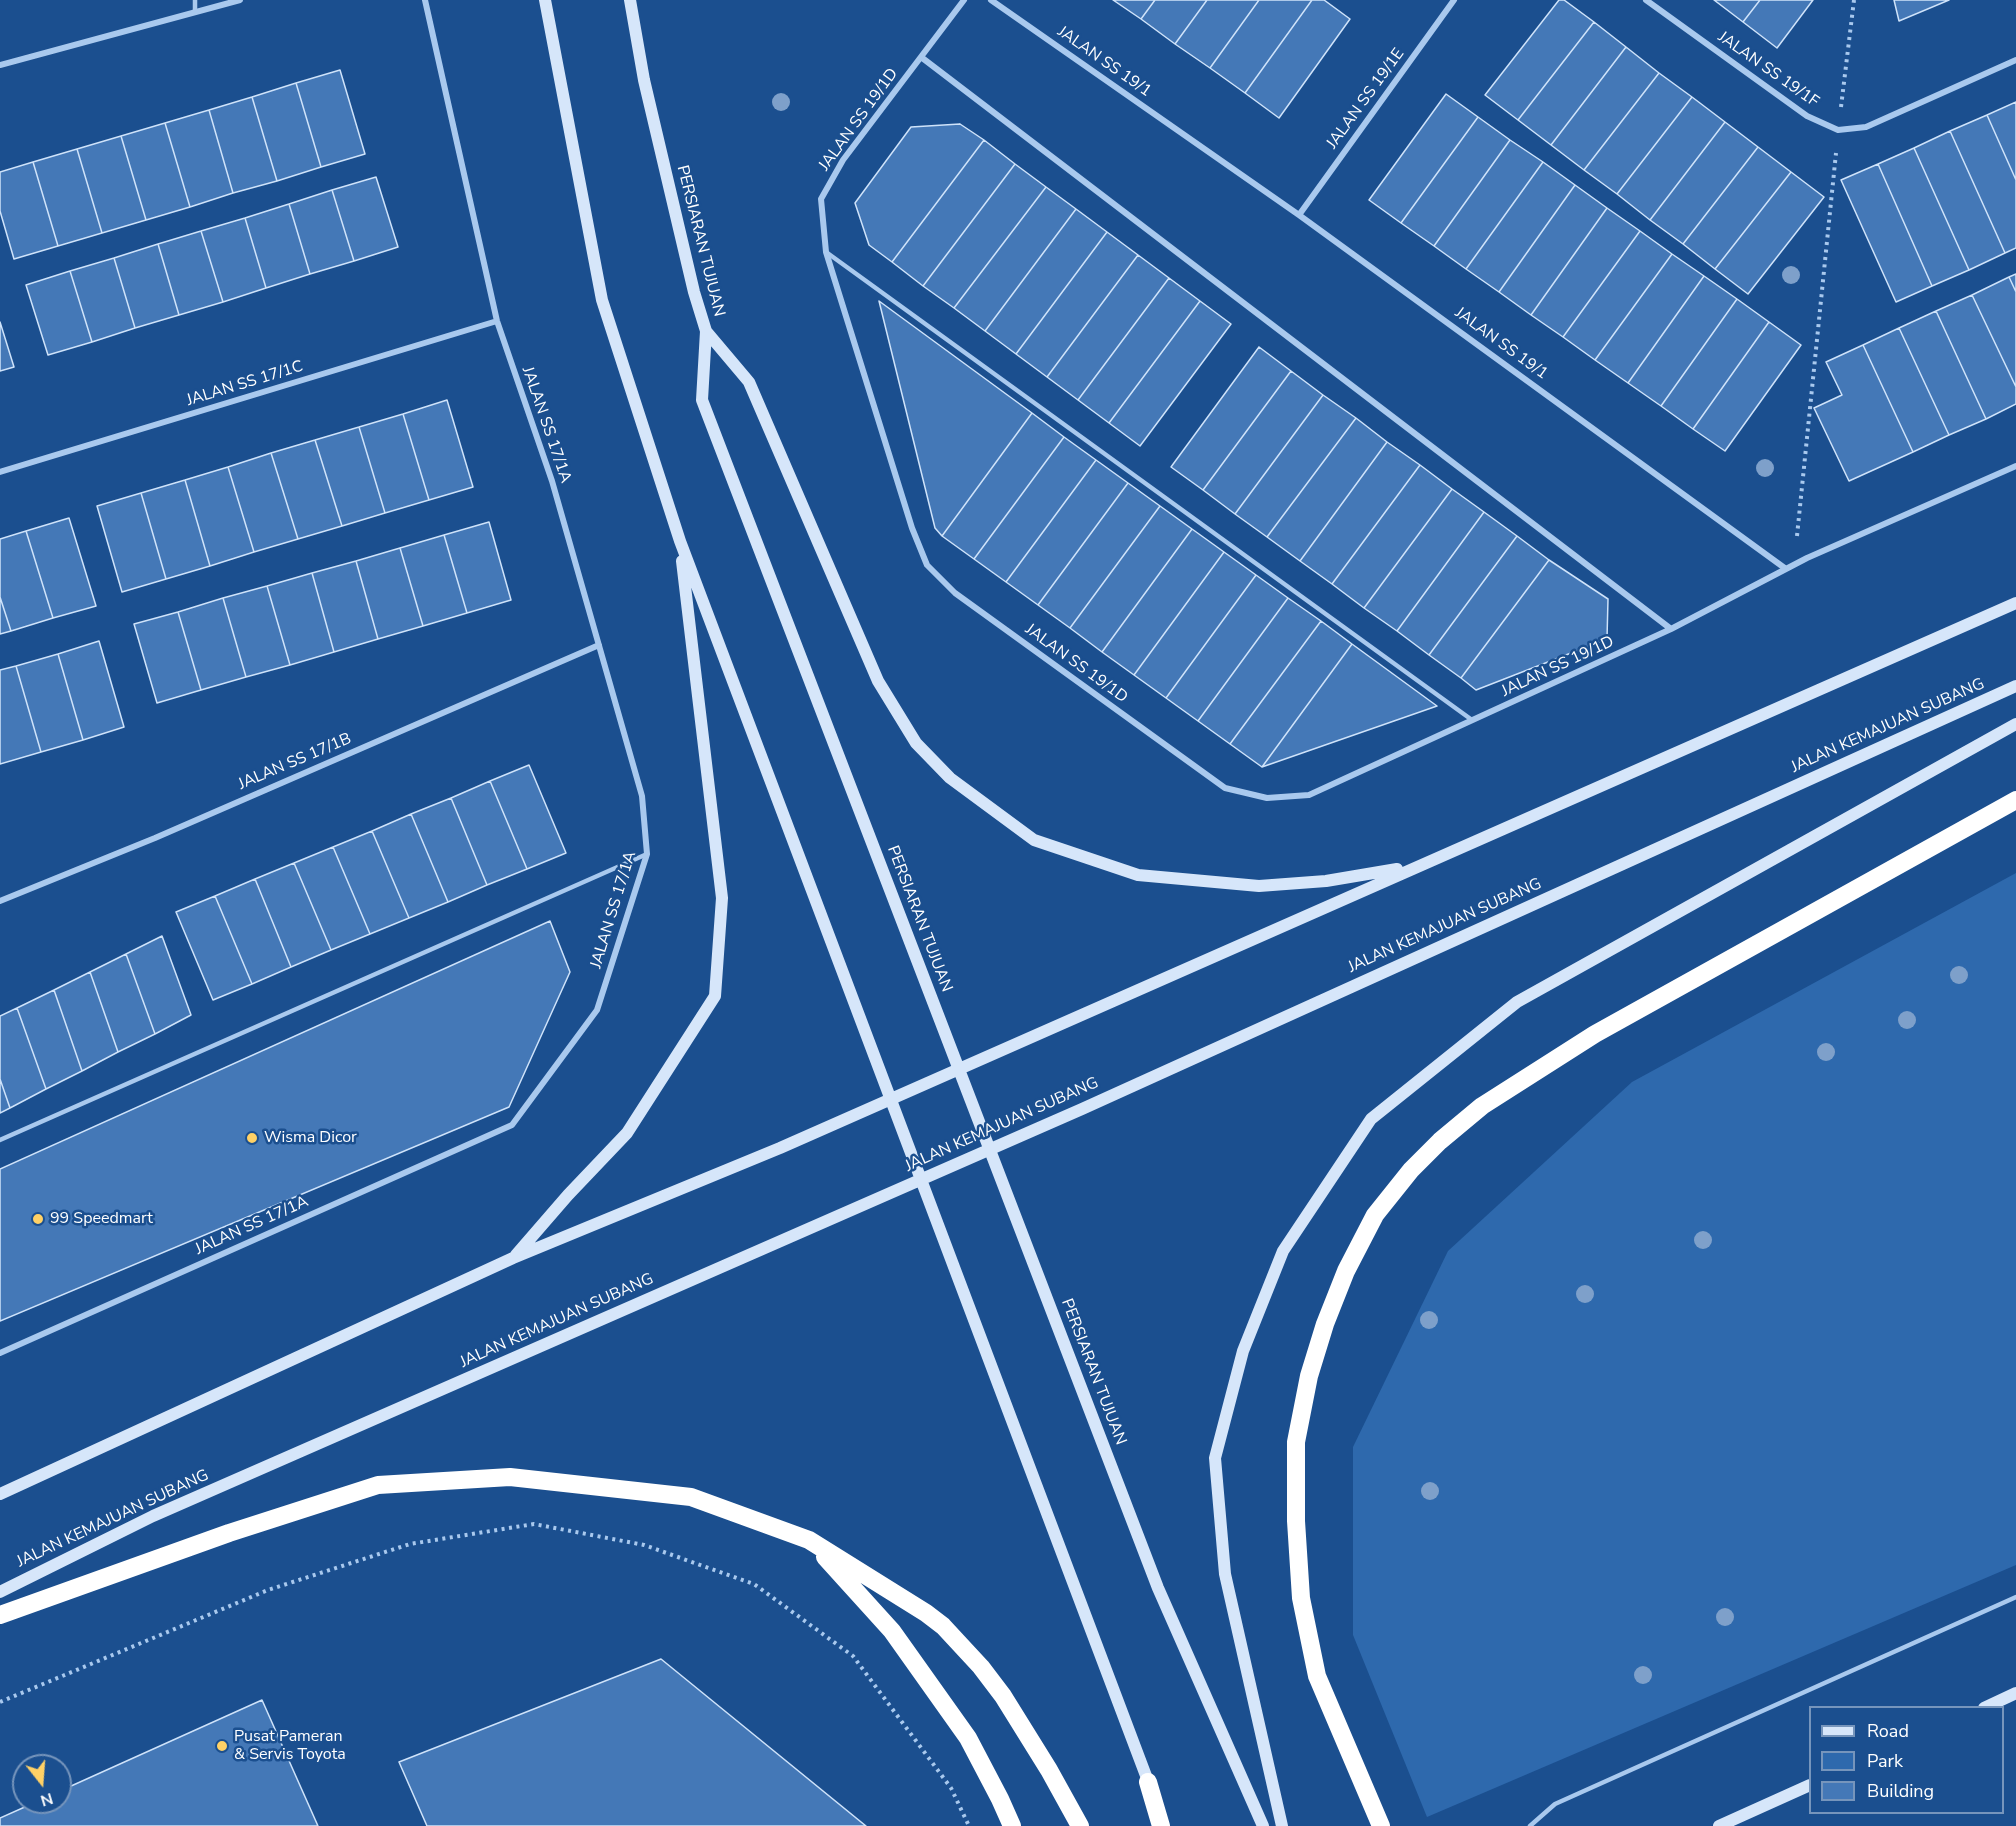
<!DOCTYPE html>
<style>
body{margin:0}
#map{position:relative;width:2016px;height:1826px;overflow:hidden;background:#1b4f8f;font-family:"Nunito Sans",sans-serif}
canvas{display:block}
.legend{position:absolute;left:1809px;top:1706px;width:195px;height:108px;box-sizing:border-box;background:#1b4f8f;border:2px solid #7695bc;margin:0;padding:8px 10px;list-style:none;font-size:18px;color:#fff}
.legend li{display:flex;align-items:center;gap:12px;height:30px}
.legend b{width:30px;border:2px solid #7695bc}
.north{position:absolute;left:12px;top:1754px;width:60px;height:60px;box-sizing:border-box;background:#1b4f8f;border:2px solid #7695bc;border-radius:50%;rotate:163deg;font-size:16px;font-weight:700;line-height:24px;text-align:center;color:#fff}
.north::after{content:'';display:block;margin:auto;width:21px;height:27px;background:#ffd166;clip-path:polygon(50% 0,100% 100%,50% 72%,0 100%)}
</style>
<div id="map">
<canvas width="2016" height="1826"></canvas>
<ul class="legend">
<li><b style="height:8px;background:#d6e6fa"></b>Road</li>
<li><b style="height:16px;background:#2e69ad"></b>Park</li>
<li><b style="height:16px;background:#4478b7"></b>Building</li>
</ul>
<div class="north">N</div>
</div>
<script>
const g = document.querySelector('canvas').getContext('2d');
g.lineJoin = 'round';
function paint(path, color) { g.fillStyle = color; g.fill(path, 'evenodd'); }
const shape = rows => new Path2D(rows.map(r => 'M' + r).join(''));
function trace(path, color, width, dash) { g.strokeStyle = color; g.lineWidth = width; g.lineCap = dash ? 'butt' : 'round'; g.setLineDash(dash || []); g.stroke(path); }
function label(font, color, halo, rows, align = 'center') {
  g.font = font + ' "Nunito Sans",sans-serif'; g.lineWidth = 5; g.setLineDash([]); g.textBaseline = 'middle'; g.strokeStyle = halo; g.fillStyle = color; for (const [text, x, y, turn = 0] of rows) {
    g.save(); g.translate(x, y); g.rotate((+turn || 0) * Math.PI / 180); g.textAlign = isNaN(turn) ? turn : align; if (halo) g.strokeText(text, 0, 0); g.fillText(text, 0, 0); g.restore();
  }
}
const green = shape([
 [2016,873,2016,1565,1427,1817,1353,1635,1353,1447,1448,1251,1632,1082]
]);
const building = shape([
 [1113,0,1155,0,1141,19,1113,0],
 [1155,0,1207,0,1175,44,1141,19,1155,0],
 [1207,0,1259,0,1210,68,1175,44,1207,0],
 [1259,0,1312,0,1245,93,1210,68,1259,0],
 [1312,0,1324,0,1350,19,1279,118,1245,93,1312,0],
 [1559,0,1564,0,1594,22,1518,120,1485,95,1559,0],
 [1714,0,1760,0,1743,22,1714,0],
 [1760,0,1813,0,1777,48,1743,22,1760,0],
 [1894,0,1949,0,1899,21,1894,0],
 [1594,22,1626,47,1551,145,1518,120,1594,22],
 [1626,47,1659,73,1584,170,1551,145,1626,47],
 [340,70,365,154,321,167,296,83,340,70],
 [1659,73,1692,97,1617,194,1584,170,1659,73],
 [296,83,321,167,277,181,252,97,296,83],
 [1446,94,1478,117,1401,223,1369,200,1446,94],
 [252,97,277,181,233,193,209,110,252,97],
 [1692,97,1725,122,1650,220,1617,194,1692,97],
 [2016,102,2016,180,1987,115,2016,102],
 [209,110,233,193,190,207,165,123,209,110],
 [1987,115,2016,180,2016,248,2005,253,1950,131,1987,115],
 [1478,117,1510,140,1434,246,1401,223,1478,117],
 [1725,122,1758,147,1683,244,1650,220,1725,122],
 [165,123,190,207,146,220,121,136,165,123],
 [960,124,984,140,892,262,869,245,855,203,911,127,960,124],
 [1950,131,2005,253,1969,270,1914,148,1950,131],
 [121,136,146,220,102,233,77,149,121,136],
 [984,140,1015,164,923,286,892,262,984,140],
 [1510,140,1543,162,1466,269,1434,246,1510,140],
 [1758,147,1791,172,1715,269,1683,244,1758,147],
 [1914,148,1969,270,1932,286,1878,164,1914,148],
 [77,149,102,233,58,246,33,162,77,149],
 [33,162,58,246,14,259,0,211,0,172,33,162],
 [1543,162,1575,185,1499,292,1466,269,1543,162],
 [1015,164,1046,187,954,308,923,286,1015,164],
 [1878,164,1932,286,1896,302,1841,180,1878,164],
 [1791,172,1824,197,1748,294,1715,269,1791,172],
 [376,177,398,247,354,261,332,190,376,177],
 [1575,185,1607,208,1531,315,1499,292,1575,185],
 [1046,187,1076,209,985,331,954,308,1046,187],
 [332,190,354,261,310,274,289,204,332,190],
 [289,204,310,274,266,288,245,218,289,204],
 [1607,208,1640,231,1563,337,1531,315,1607,208],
 [1076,209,1107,232,1016,354,985,331,1076,209],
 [245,218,266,288,223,302,201,231,245,218],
 [201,231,223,302,179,315,158,244,201,231],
 [1640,231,1672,254,1595,360,1563,337,1640,231],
 [1107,232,1138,255,1047,377,1016,354,1107,232],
 [158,244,179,315,135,328,114,258,158,244],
 [1672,254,1704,276,1628,383,1595,360,1672,254],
 [1138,255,1169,278,1078,400,1047,377,1138,255],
 [114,258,135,328,92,342,70,271,114,258],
 [70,271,92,342,48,355,26,285,70,271],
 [2016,274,2016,292,2009,277,2016,274],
 [1704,276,1737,299,1661,406,1628,383,1704,276],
 [2009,277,2016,292,2016,387,1972,295,2009,277],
 [1169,278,1200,301,1109,423,1078,400,1169,278],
 [1972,295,2016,387,2016,404,1986,419,1936,311,1972,295],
 [1737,299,1769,322,1693,429,1661,406,1737,299],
 [879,301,1032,413,942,536,935,528,879,301],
 [1200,301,1231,324,1140,446,1109,423,1200,301],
 [1936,311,1986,419,1949,435,1899,328,1936,311],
 [0,322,14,367,0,371,0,322],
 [1769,322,1801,345,1725,451,1693,429,1769,322],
 [1899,328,1949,435,1913,452,1863,345,1899,328],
 [1863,345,1913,452,1849,481,1814,408,1842,395,1826,362,1863,345],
 [1259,347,1291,371,1203,490,1171,467,1259,347],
 [1291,371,1323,395,1235,514,1203,490,1291,371],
 [1323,395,1356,418,1267,537,1235,514,1323,395],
 [447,400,473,487,429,500,403,414,447,400],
 [1032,413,1064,437,974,559,942,536,1032,413],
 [403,414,429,500,385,513,359,427,403,414],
 [1356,418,1387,442,1300,561,1267,537,1356,418],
 [359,427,385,513,342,526,315,440,359,427],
 [1064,437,1096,460,1006,582,974,559,1064,437],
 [315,440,342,526,298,539,271,453,315,440],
 [1387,442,1420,465,1332,584,1300,561,1387,442],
 [271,453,298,539,254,552,228,467,271,453],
 [1096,460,1128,483,1038,605,1006,582,1096,460],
 [1420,465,1452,489,1364,608,1332,584,1420,465],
 [228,467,254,552,210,566,185,480,228,467],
 [185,480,210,566,166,579,141,493,185,480],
 [1128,483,1160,506,1070,628,1038,605,1128,483],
 [1452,489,1484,512,1397,631,1364,608,1452,489],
 [141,493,166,579,122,592,97,506,141,493],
 [1160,506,1192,529,1102,652,1070,628,1160,506],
 [1484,512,1517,536,1429,655,1397,631,1484,512],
 [69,518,96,606,53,618,26,531,69,518],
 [489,522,511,600,467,613,444,535,489,522],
 [1192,529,1224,552,1134,675,1102,652,1192,529],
 [26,531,53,618,11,631,0,597,0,539,26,531],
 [444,535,467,613,423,626,400,548,444,535],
 [1517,536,1549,560,1461,678,1429,655,1517,536],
 [400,548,423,626,378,639,356,561,400,548],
 [1224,552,1256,575,1166,698,1134,675,1224,552],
 [1549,560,1608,599,1607,639,1476,690,1461,678,1549,560],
 [356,561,378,639,334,652,312,573,356,561],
 [312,573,334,652,290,665,267,586,312,573],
 [1256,575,1288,598,1198,721,1166,698,1256,575],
 [267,586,290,665,246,677,223,598,267,586],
 [0,597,11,631,0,634,0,597],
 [223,598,246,677,201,690,178,612,223,598],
 [1288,598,1321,621,1230,744,1198,721,1288,598],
 [178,612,201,690,157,703,134,624,178,612],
 [1321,621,1352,644,1262,767,1230,744,1321,621],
 [99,641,124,727,83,740,58,654,99,641],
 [1352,644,1437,706,1262,767,1352,644],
 [58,654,83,740,41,752,16,666,58,654],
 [16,666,41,752,0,764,0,670,16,666],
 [529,765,566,853,527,869,490,781,529,765],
 [490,781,527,869,487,885,451,798,490,781],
 [451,798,487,885,448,902,411,814,451,798],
 [411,814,448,902,409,918,372,831,411,814],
 [372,831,409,918,370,934,333,847,372,831],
 [333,847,370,934,331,950,294,863,333,847],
 [294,863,331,950,291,967,255,879,294,863],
 [255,879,291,967,252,984,215,896,255,879],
 [215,896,252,984,213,1000,176,912,215,896],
 [550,921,570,972,509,1107,0,1321,0,1169,550,921],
 [162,936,191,1015,155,1034,126,954,162,936],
 [126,954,155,1034,118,1052,90,972,126,954],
 [90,972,118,1052,82,1071,54,990,90,972],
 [54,990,82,1071,46,1089,17,1008,54,990],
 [17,1008,46,1089,10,1108,0,1079,0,1016,17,1008],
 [0,1079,10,1108,0,1113,0,1079],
 [661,1659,866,1826,427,1826,399,1762,661,1659],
 [262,1700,318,1826,0,1826,0,1818,36,1802,60,1802,60,1791,262,1700]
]);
const path = shape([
 [1841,107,1854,0],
 [1797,536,1836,153],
 [0,1702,268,1590,410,1544,534,1524,644,1545,754,1584,853,1656,951,1788,969,1826]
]);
const lane = shape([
 [195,0,195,12],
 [826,252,1472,720],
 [0,1140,647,854],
 [1530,1826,1555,1804,2016,1597]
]);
const street = shape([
 [964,0,843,160,821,199,826,252,912,528,927,565,955,593,1225,788,1267,798,1309,795,1671,629,1807,558,2016,466],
 [991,0,1299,215,1786,569],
 [1646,0,1807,116,1838,130,1866,127,2016,60],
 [921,57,1671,629],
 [0,65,240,0],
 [1299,215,1454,0],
 [0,472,497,321],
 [0,901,155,838,599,645],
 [0,1353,512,1125,597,1010,647,854,642,796,552,481,497,321,425,0]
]);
const secondary = shape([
 [545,0,602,300,680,541,1151,1789],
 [630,0,644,80,694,292,706,331,702,400,1158,1588,1263,1826],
 [706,331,749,382,878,681,916,743,950,778,1034,840,1138,875,1259,886,1326,881,1397,869],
 [516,1255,568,1195,627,1133,715,996,722,898,682,561],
 [0,1494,513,1258,780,1148,2016,603],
 [0,1592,153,1516,1082,1109,2016,686],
 [1984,1708,2016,1693],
 [1282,1826,1225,1574,1215,1458,1243,1351,1283,1251,1371,1119,1517,1002,2016,724],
 [1719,1826,1810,1785]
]);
const highway = shape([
 [825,1557,892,1631,968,1738,1000,1799,1012,1826],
 [0,1615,229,1533,378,1485,510,1477,691,1497,809,1540,926,1613,943,1626,981,1667,1003,1696,1049,1770,1080,1826],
 [1148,1782,1161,1826],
 [1381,1826,1317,1676,1301,1598,1296,1521,1296,1442,1309,1376,1325,1324,1346,1271,1375,1215,1411,1170,1440,1141,1482,1106,1595,1034,2016,800]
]);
const trees = [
 [781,102],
 [1791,275],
 [1765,468],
 [1959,975],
 [1907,1020],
 [1826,1052],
 [1703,1240],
 [1585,1294],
 [1429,1320],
 [1430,1491],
 [1725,1617],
 [1643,1675]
];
const markers = [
 [252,1138,6,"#ffd166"],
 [38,1219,6,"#ffd166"],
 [222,1746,6,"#ffd166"]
];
const streetNames = [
 ["JALAN SS 19/1",1104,62,35],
 ["JALAN SS 19/1F",1768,70,35],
 ["JALAN SS 19/1E",1366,99,-54],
 ["JALAN SS 19/1D",859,120,-54],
 ["PERSIARAN TUJUAN",700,241,76],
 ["JALAN SS 19/1",1501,344,36],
 ["JALAN SS 17/1C",245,384,-17],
 ["JALAN SS 17/1A",546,425,71],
 ["JALAN SS 19/1D",1076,664,36],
 ["JALAN SS 19/1D",1558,667,-25],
 ["JALAN KEMAJUAN SUBANG",1888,726,-24],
 ["JALAN SS 17/1B",295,762,-23],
 ["JALAN SS 17/1A",614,910,-73],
 ["PERSIARAN TUJUAN",919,919,69],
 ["JALAN KEMAJUAN SUBANG",1445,926,-24],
 ["JALAN KEMAJUAN SUBANG",1002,1125,-24],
 ["JALAN SS 17/1A",252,1226,-24],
 ["JALAN KEMAJUAN SUBANG",557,1321,-24],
 ["PERSIARAN TUJUAN",1093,1372,69],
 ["JALAN KEMAJUAN SUBANG",113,1519,-25]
];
const poiNames = [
 ["Wisma Dicor",264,1138],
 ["99 Speedmart",50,1219],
 ["Pusat Pameran",234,1737],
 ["& Servis Toyota",234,1755]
];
paint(green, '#2e69ad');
paint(building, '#4478b7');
trace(building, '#cfe3fa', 1.5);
trace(path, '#a9c9ee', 4, [3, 4.5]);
trace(lane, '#a9c9ee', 4.5);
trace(street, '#a9c9ee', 6);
trace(secondary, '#d6e6fa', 12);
trace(highway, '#fff', 18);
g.fillStyle = '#7ea0ca';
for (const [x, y] of trees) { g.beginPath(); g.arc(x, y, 9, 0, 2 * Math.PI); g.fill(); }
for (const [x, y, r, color] of markers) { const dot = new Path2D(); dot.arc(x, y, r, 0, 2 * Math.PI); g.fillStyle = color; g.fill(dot); trace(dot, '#1b4f8f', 2); }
label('16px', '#fff', '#1b4f8f', streetNames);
label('16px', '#fff', '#1b4f8f', poiNames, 'left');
</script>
